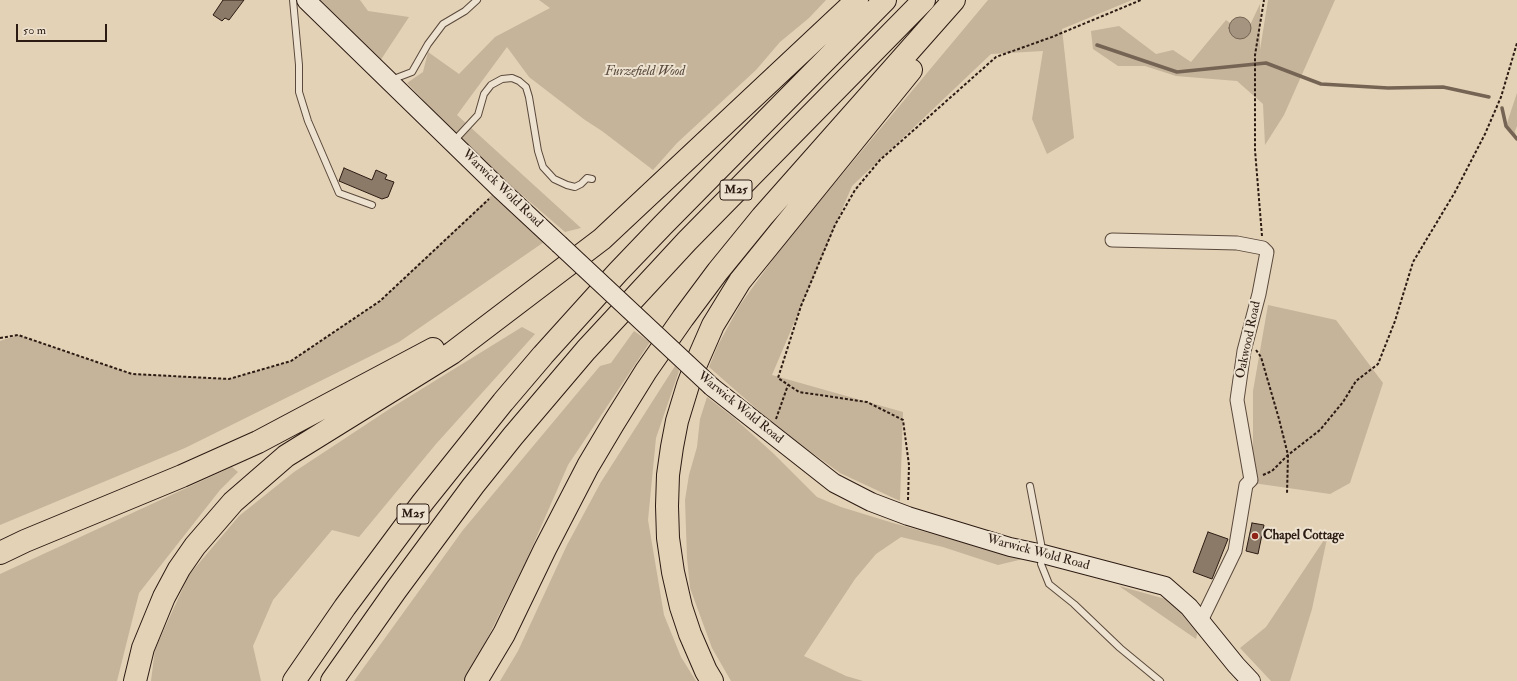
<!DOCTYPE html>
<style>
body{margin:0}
#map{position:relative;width:1517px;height:681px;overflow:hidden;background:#e4d2b6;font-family:"IM FELL Double Pica",serif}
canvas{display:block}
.scale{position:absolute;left:16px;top:24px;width:91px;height:18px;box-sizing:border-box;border:2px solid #2c1b13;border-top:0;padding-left:5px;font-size:12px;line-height:14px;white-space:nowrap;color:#2c1b13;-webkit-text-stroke:3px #ede2d0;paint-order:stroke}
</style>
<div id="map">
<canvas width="1517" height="681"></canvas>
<div class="scale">50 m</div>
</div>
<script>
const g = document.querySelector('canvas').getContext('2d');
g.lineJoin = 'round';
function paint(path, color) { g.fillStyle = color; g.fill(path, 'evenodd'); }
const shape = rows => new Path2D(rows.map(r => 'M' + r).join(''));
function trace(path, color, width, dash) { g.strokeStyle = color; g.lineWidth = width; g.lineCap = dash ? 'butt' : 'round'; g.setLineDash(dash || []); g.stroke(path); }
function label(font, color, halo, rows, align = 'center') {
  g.font = font + ' "IM FELL Double Pica",serif'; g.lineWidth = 4; g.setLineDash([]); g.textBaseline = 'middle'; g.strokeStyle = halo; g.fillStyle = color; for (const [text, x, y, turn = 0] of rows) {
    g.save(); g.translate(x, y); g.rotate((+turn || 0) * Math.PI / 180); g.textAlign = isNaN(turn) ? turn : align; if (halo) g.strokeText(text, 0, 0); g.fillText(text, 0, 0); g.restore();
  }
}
const green = shape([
 [320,0,360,0,368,11,409,17,380,61],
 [539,0,826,0,809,18,780,42,756,70,677,143,653,170,602,131,585,120,529,77,507,47,457,115,581,228,565,232,479,158,407,83,423,72,428,52,459,74,495,37,550,8],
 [988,0,1132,0,1062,29,1074,138,1047,154,1032,119,1043,51,991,54,852,186,772,375,903,412,900,501,840,473,782,431,709,367,718,345,740,305,784,244],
 [1268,0,1335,0,1284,115,1265,145,1263,104,1237,81,1176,76,1145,66,1118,66,1093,49,1091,31,1119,26,1156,54,1173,50,1191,62,1226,20,1230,23,1229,31,1250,33,1251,23,1260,4,1260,50],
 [1517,93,1517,126,1515,131,1516,138,1506,126],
 [495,192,544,242,399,342,185,448,0,525,0,341,18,335,132,374,229,379,291,361,380,301],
 [1268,305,1336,320,1383,383,1350,483,1330,494,1253,483,1253,391],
 [522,327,535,334,436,444,359,537,332,530,273,600,253,646,261,681,151,681,155,649,189,575,239,516,294,472,391,408],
 [634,331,650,342,568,465,526,561,476,661,463,681,354,681,463,530,600,366,611,363],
 [675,366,679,371,656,438,648,520,664,615,681,657,696,681,500,681,518,651,567,545,601,482],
 [707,397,733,417,774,454,817,497,841,507,893,523,1023,559,998,565,943,547,901,537,876,554,855,579,804,656,846,676,863,681,731,681,712,648,690,588,687,558,685,500,689,475,697,447,700,419],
 [232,467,238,472,220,490,139,593,117,681,0,681,0,574],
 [1328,534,1312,609,1290,681,1271,681,1240,648,1266,627],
 [1119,586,1169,600,1199,625,1196,639]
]);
const water = shape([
 '1229 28a11 11 0 1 1 22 0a11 11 0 1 1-22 0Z'
]);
const stream = shape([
 [1097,45,1177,72,1266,63,1321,84,1388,88,1443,87,1489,97],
 [1502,108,1506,126,1517,139]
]);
const building = shape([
 [223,0,244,0,229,20,225,18,222,21,213,15,223,0],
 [344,168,372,180,376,170,387,175,385,179,394,182,388,197,382,199,339,181,344,168],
 [1252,523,1264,525,1258,554,1246,551,1252,523],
 [1208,532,1228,539,1212,579,1193,572,1208,532]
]);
const path = shape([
 [1262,236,1255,150,1255,55,1264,0],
 [0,338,18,335,132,374,229,379,291,361,380,301,489,199],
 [1256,350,1261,357,1279,419,1288,455,1287,494],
 [776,419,788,385],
 [1263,475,1272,471,1288,455,1320,430,1343,402,1356,381,1378,364,1395,321,1413,262,1455,192,1485,134,1501,97,1517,43],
 [908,500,909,465,903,420,867,402,799,392,778,378,801,306,835,225,855,190,880,160,996,57,1052,37,1141,0]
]);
const lane = shape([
 [293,0,299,65,299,92,308,121,339,193,372,205],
 [391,80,412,72,428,44,443,24,465,11,477,0],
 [453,142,478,115,484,94,491,85,502,79,512,78,519,81,526,87,529,97,538,151,543,167,554,179,567,185,575,187,581,184,587,178,592,179],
 [1030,486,1043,554,1041,564,1049,584,1074,604,1120,648,1160,681]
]);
const street = shape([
 [1112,240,1237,243,1263,248,1267,252,1259,294,1244,351,1237,400,1251,480,1246,485,1235,551,1201,621]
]);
const secondary = shape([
 [306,0,500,189,559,244],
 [712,387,834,483,871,502,908,516,1010,547,1043,554,1165,586,1189,607,1236,665,1251,681]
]);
const highway = shape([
 [0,553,25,541,182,476,258,442,433,349],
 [135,681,143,648,164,597,179,569,195,546,233,502,286,456,452,353,602,239,857,0],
 [294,681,345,607,423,502,503,402,543,355,618,272,663,225,885,0],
 [332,681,396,590,473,486,513,436,586,350,687,241,924,0],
 [476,681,504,634,545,549,588,466,613,424,646,371,683,318,718,271,762,217,954,0],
 [712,681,706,671,690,634,681,607,673,572,668,538,667,506,668,475,672,447,677,421,688,385,696,364,713,325,740,281,911,70]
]);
const secondaryBridge = shape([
 [559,244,712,387]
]);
const markers = [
 [1255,536,4,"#8f2418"]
];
const shields = [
 [736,190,32],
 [413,514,32]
];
const shieldNames = [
 ["M25",736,190],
 ["M25",413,514]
];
const parkNames = [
 ["Furzefield Wood",645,72]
];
const streetNames = [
 ["Warwick Wold Road",502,189,44],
 ["Oakwood Road",1249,340,-78],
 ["Warwick Wold Road",740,408,39],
 ["Warwick Wold Road",1038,553,15]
];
const poiNames = [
 ["Chapel Cottage",1263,536]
];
paint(green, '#c5b39a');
paint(water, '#a5947f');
trace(water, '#756454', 1);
trace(stream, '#756454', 3.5);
paint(building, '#8c7a68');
trace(building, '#2c1b13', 1);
trace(lane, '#5a493c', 8);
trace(street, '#5a493c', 15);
trace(secondary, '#2c1b13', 20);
trace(highway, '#2c1b13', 24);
trace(path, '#2c1b13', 2, [3, 2]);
trace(lane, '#ede2d0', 6);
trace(street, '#ede2d0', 13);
trace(secondary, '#ede2d0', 18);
trace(highway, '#e4d2b6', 22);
trace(secondaryBridge, '#2c1b13', 20, []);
trace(secondaryBridge, '#ede2d0', 18);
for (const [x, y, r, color] of markers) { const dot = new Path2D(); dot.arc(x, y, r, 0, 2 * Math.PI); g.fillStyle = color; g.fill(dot); trace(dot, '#ede2d0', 1.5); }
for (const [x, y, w] of shields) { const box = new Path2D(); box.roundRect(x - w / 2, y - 10, w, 20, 3); g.fillStyle = '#ede2d0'; g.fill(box); trace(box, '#2c1b13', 1); }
label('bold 12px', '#2c1b13', null, shieldNames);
label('italic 13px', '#5a493c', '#ede2d0', parkNames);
label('13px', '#2c1b13', '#ede2d0', streetNames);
label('bold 13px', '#2c1b13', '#ede2d0', poiNames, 'left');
</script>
